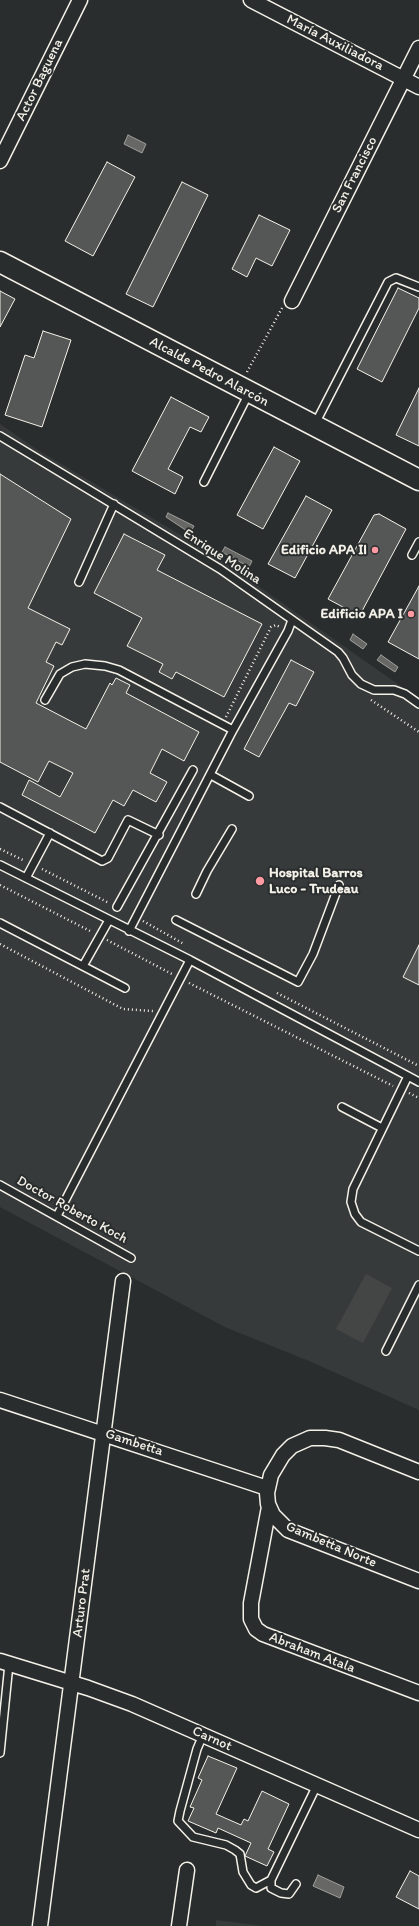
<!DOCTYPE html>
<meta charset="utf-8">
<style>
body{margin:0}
canvas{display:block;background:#2a2d2e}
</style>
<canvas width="419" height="1926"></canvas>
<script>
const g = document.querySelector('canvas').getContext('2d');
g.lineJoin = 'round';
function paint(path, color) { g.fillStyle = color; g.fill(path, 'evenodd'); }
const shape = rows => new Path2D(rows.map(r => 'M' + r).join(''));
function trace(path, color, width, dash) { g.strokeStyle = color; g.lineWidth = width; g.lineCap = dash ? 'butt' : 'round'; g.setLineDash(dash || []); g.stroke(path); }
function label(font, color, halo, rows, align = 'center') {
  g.font = font + ' Itim,sans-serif'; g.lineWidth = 4; g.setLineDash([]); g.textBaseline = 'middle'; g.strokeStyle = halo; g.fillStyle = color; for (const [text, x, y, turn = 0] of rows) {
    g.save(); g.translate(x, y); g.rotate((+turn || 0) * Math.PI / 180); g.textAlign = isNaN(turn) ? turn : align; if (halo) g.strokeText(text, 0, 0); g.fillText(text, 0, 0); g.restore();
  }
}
const built = shape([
 [0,424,36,449,211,553,419,699,419,1410,309,1361,225,1327,0,1207],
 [216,1920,263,1926,216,1926]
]);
const green = shape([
 [366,1274,392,1288,363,1343,336,1329]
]);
const water = shape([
 [128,135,146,144,142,153,124,144,128,135],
 [168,513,194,526,190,533,166,517,168,513],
 [225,547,252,561,249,567,222,552,225,547],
 [353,634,367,644,363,649,350,640,353,634],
 [381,655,398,667,395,672,377,660,381,655],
 [318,1875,344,1887,340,1898,313,1886,318,1875]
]);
const building = shape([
 [107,162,135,177,93,256,65,241,107,162],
 [182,182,208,195,153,307,126,294,182,182],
 [259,215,290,230,272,266,256,258,247,277,232,269,259,215],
 [398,288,419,298,419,308,382,382,357,369,398,288],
 [0,291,15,299,0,327,0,291],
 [43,331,71,340,42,427,5,415,25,355,34,358,43,331],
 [419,388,419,446,396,435,419,388],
 [171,397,209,417,201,432,190,427,168,469,183,477,175,494,132,471,171,397],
 [274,447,300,461,263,529,237,515,274,447],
 [0,474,71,519,28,608,70,629,62,645,56,642,46,662,54,666,36,703,86,729,110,683,112,685,116,678,130,685,126,693,199,732,184,761,162,749,150,773,167,782,156,802,133,790,124,806,113,800,95,833,22,795,29,780,60,797,73,773,49,761,38,782,0,762,0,474],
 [306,496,332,510,295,578,268,564,306,496],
 [379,514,406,529,361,613,355,610,354,613,328,599,374,515,379,514],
 [124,534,165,555,157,570,262,624,224,697,176,672,172,679,159,672,163,664,127,646,142,618,94,593,124,534],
 [419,586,419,659,388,642,419,586],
 [291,660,314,672,296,706,289,703,259,757,244,749,291,660],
 [419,945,419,985,403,977,419,945],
 [208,1756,237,1768,216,1814,241,1825,244,1819,248,1821,262,1791,289,1804,268,1849,274,1852,267,1866,245,1856,251,1843,218,1828,216,1833,188,1821,194,1808,190,1807,202,1780,198,1778,208,1756],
 [410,1871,419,1876,419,1909,396,1897,410,1871]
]);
const path = shape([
 [247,372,282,308],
 [371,700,419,732],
 [226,717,271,627,276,625,280,627],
 [0,849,25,861],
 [42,869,109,903],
 [0,885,92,932],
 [143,921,184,944],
 [107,940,172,974],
 [0,944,123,1009,153,1011],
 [189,983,393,1086],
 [277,993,419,1066],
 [409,1093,419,1098]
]);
const lane = shape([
 [315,424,388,282,396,278,419,287],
 [0,436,220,569,338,652,343,658,352,675,361,684,374,690,394,690,405,694,419,704],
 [204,482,249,393],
 [412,555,419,542],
 [79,582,114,504],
 [45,700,60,674,72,667,85,664,105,666,119,670,233,730],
 [211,775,249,796],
 [0,807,102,861,108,858,128,820,159,835],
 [0,865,190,960,419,1082],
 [26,878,50,833],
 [196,894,207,871,232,829],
 [117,907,193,770],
 [176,920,298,982,313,954,339,885],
 [0,923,125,988],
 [129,931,233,730,288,631,292,620],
 [83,966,109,920],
 [408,1076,353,1189,351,1202,355,1214,361,1222,419,1251],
 [342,1107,382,1128],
 [0,1185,131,1258],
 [57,1216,190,960],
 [386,1351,419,1285],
 [203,1735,197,1749,180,1811,178,1821,193,1837,226,1845,235,1850,240,1854,243,1872,251,1885,256,1888,271,1880],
 [0,1753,9,1664],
 [296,1884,289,1894,281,1893,271,1888,271,1880,317,1785]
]);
const street = shape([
 [251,0,419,87],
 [0,161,80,0],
 [292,301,419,48],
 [0,1400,267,1488],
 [419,1472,339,1440,325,1438,310,1438,292,1446,283,1455,271,1475,267,1493,268,1504,273,1515,288,1530,419,1581],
 [269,1507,251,1603,251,1619,256,1629,263,1634,419,1693],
 [0,1661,88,1688,132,1704,419,1830],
 [40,1926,123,1281],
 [179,1926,187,1870]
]);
const secondary = shape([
 [0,262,419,480]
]);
const markers = [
 [375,550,4,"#ff9aa2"],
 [411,614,4,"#ff9aa2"],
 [260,881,5,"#ff9aa2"]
];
const streetNames = [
 ["María Auxiliadora",335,43,27],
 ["Actor Baguena",40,80,-64],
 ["San Francisco",355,175,-63],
 ["Alcalde Pedro Alarcón",209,372,28],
 ["Enrique Molina",222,557,33],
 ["Doctor Roberto Koch",72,1210,29],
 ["Gambetta",134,1443,18],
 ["Gambetta Norte",331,1545,23],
 ["Arturo Prat",82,1603,-83],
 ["Abraham Atala",312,1653,21],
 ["Carnot",212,1739,24]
];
const poiNames = [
 ["Edificio APA II",367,550],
 ["Edificio APA I",403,614],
 ["Hospital Barros",269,873,"left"],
 ["Luco - Trudeau",269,889,"left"]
];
paint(built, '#373a3a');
paint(green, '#444645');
paint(water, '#676866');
trace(water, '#9f9f9a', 1);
paint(building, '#555756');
trace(building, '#f4f1e8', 1);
trace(lane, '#f4f1e8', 10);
trace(street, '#f4f1e8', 17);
trace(secondary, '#f4f1e8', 23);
trace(path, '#f4f1e8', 2.5, [1, 3]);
trace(lane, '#2a2d2e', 7);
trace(street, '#2a2d2e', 14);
trace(secondary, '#2a2d2e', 20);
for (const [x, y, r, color] of markers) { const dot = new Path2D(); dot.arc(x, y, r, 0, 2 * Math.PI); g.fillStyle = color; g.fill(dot); trace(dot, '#2a2d2e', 1.5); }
label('14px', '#f4f1e8', '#2a2d2e', streetNames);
label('bold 14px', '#f4f1e8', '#2a2d2e', poiNames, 'right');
</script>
